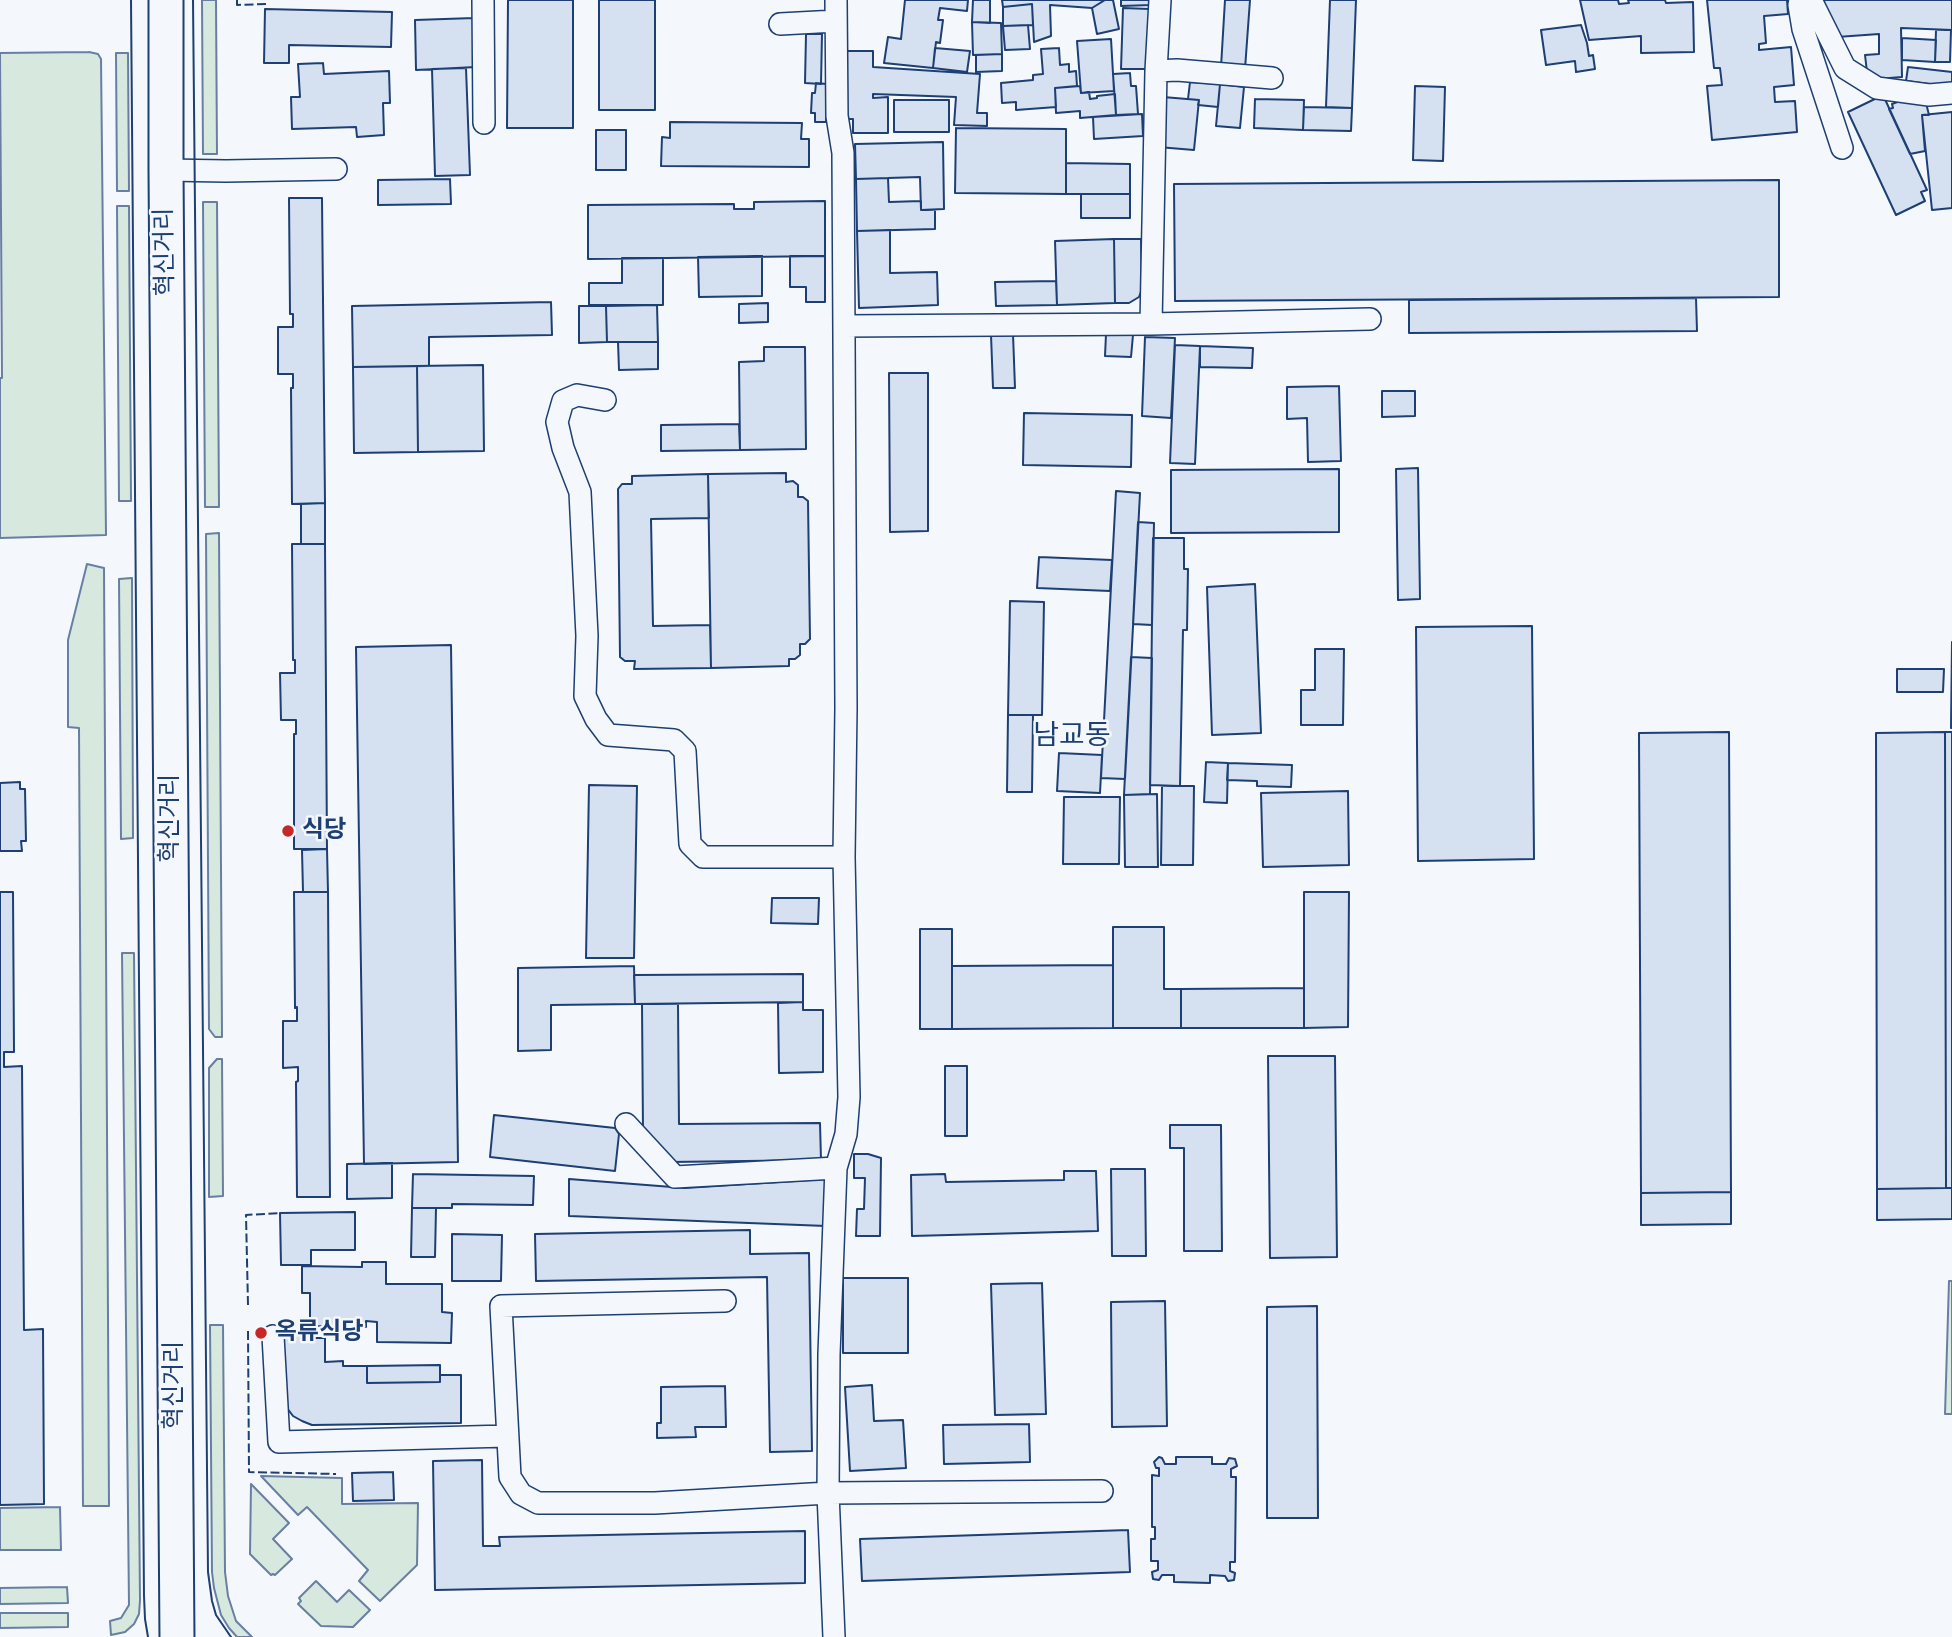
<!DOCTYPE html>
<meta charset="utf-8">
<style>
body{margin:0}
canvas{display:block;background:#f4f7fb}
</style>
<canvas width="1952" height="1637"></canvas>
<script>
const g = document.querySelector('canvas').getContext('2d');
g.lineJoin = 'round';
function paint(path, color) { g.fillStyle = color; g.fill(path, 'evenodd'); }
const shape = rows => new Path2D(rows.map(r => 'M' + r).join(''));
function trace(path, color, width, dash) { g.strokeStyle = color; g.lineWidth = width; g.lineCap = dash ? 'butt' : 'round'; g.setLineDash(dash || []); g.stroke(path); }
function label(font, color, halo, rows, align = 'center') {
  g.font = font + ' Poppins,"Noto Sans KR",sans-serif'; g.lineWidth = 5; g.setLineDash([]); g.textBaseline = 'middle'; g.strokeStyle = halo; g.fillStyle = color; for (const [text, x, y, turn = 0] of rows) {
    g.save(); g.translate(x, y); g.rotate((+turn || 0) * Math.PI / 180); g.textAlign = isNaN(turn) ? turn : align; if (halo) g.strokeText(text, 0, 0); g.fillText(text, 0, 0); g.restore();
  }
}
const green = shape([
 [202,0,216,0,217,154,203,154,202,0],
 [89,52,98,54,101,59,106,535,0,538,0,378,2,378,0,53,89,52],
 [116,53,128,53,129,191,117,191,116,53],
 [203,202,217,202,219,507,205,507,203,202],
 [117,206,129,206,131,501,119,501,117,206],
 [219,533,222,1037,215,1037,209,1029,206,534,219,533],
 [87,564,104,568,109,1506,83,1506,79,728,68,727,68,640,87,564],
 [132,578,133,838,121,839,119,579,132,578],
 [122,953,134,953,140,1600,139,1614,134,1624,125,1632,111,1635,110,1621,121,1618,129,1605,122,953],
 [217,1059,222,1059,223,1196,209,1197,209,1068,217,1059],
 [1949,1281,1952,1281,1952,1414,1945,1414,1949,1281],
 [210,1325,223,1325,225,1572,228,1596,236,1621,252,1637,237,1637,229,1628,221,1615,214,1588,212,1572,210,1325],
 [261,1476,342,1478,342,1504,418,1503,417,1565,380,1601,359,1581,368,1570,307,1507,298,1515,261,1476],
 [251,1484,289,1523,273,1539,292,1559,275,1575,273,1574,271,1575,250,1554,251,1484],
 [60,1507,61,1550,0,1550,0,1508,60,1507],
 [316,1581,337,1602,349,1590,370,1610,353,1627,321,1626,298,1604,301,1601,299,1598,316,1581],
 [67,1587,68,1603,0,1604,0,1588,67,1587],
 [0,1613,68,1613,68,1627,0,1628,0,1613]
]);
const building = shape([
 [508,0,573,0,573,128,507,128,508,0],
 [599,0,655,0,655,110,599,110,599,0],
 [905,0,968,0,967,11,940,8,938,20,943,20,940,43,936,42,933,68,884,63,888,37,901,39,905,0],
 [973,0,990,0,990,23,972,22,973,0],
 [1002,0,1105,0,1092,8,1050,5,1051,36,1034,42,1032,4,1003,7,1002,0],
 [1105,0,1113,0,1119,29,1097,34,1092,8,1105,0],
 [1121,0,1152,0,1152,5,1121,6,1121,0],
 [1225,0,1250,0,1245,69,1221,67,1225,0],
 [1330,0,1356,0,1352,108,1326,107,1330,0],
 [1580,0,1618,0,1619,4,1629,3,1628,0,1665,0,1666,3,1693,2,1694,52,1641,53,1641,36,1589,40,1580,0],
 [1707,0,1787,0,1788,14,1764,16,1766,43,1759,44,1759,50,1791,47,1794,85,1774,87,1775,102,1795,101,1797,132,1712,140,1707,86,1722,85,1720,68,1714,68,1707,0],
 [1824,0,1952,0,1952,30,1901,28,1902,77,1877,79,1867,72,1865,55,1879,54,1879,34,1837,37,1825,15,1824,0],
 [1032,4,1033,25,1003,26,1003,7,1032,4],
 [1123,8,1150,9,1148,69,1121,69,1123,8],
 [265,9,392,12,391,47,289,45,289,63,264,63,265,9],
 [474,18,476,67,416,70,415,20,474,18],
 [972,22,1001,23,1002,54,973,55,972,22],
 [1028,25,1030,49,1005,50,1003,26,1028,25],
 [1581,25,1587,43,1589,56,1593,55,1595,69,1576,72,1575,61,1546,65,1541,30,1581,25],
 [1936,30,1951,30,1950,62,1935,62,1936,30],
 [806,34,822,34,821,84,805,83,806,34],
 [1902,38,1936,40,1935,62,1902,60,1902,38],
 [1111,39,1114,91,1081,93,1077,41,1111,39],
 [935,48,970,51,967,72,933,68,935,48],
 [1059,48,1060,65,1069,64,1069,72,1076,71,1077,86,1055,88,1056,107,1016,110,1016,102,1002,103,1001,83,1033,80,1033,75,1043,74,1041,49,1059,48],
 [846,51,873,51,873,67,980,74,977,113,987,113,987,126,954,125,956,97,873,94,873,98,888,97,888,133,853,133,853,119,846,119,846,51],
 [1002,54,1002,71,976,72,976,55,1002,54],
 [323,63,324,74,389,71,390,103,383,103,384,135,357,137,356,127,292,129,291,97,300,97,298,64,323,63],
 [1908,67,1952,72,1952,87,1906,81,1908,67],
 [466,68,470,175,435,176,432,69,466,68],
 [1130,73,1131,86,1136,86,1138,114,1116,115,1113,74,1130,73],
 [1190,82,1220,84,1218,107,1198,105,1199,100,1188,99,1190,82],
 [816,83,827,84,826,122,815,122,815,113,811,113,812,93,815,93,816,83],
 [1220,84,1244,87,1240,128,1216,126,1220,84],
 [1080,86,1081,93,1089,92,1090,99,1097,98,1097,96,1115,94,1116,115,1080,118,1080,111,1056,113,1055,88,1080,86],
 [1415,86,1445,87,1443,161,1413,160,1415,86],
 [1883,95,1927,190,1921,192,1925,201,1896,215,1848,112,1883,95],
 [1163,97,1199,100,1194,150,1158,147,1163,97],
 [1908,98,1925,99,1929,115,1922,115,1925,151,1910,154,1889,109,1893,108,1892,104,1908,98],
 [1255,99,1304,100,1303,130,1254,128,1255,99],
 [894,100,949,100,949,132,894,132,894,100],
 [1304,107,1352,108,1351,131,1303,130,1304,107],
 [1952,112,1952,208,1932,210,1922,115,1952,112],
 [1142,114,1143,136,1094,139,1093,117,1142,114],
 [670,122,802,123,801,139,809,139,809,167,661,166,662,137,670,138,670,122],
 [956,128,1066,129,1066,194,955,193,956,128],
 [596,130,626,130,626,170,596,170,596,130],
 [943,142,944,209,921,210,920,177,856,179,855,144,943,142],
 [1066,163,1130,164,1130,194,1066,194,1066,163],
 [888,178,889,202,921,201,921,210,935,210,935,229,857,231,856,179,888,178],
 [450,179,451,204,378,205,378,180,450,179],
 [1779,180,1779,297,1175,301,1174,184,1779,180],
 [1081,194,1130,194,1130,218,1081,218,1081,194],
 [289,198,322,198,325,503,292,504,291,388,293,388,293,374,278,374,278,327,293,327,293,314,290,314,289,198],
 [825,201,825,256,588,259,588,205,734,204,734,209,754,209,754,202,825,201],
 [890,230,890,273,937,272,938,305,859,308,857,231,890,230],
 [1114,239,1141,239,1142,289,1139,297,1129,303,1115,303,1114,239],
 [1114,239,1115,303,1057,305,1055,241,1114,239],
 [762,256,762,296,699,297,698,257,762,256],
 [790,256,825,256,825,302,806,302,806,287,790,287,790,256],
 [622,258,663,258,663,305,589,305,589,283,622,283,622,258],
 [1056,281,1057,305,996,306,995,282,1056,281],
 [1696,298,1697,331,1409,333,1409,300,1696,298],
 [551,302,552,335,429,337,429,366,353,367,352,306,551,302],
 [768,303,768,322,739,323,739,304,768,303],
 [657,305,658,342,607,342,606,306,657,305],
 [579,306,606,306,607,342,579,343,579,306],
 [1013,334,1015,388,993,388,991,335,1013,334],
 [1106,334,1133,335,1131,357,1105,356,1106,334],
 [1145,337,1175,338,1171,418,1142,416,1145,337],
 [618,342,658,342,658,369,619,370,618,342],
 [1175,345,1200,346,1195,464,1170,463,1175,345],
 [1200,346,1253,348,1252,368,1200,367,1200,346],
 [764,347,805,347,806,449,740,450,739,362,764,361,764,347],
 [483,365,484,451,418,452,417,366,483,365],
 [417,366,418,452,354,453,353,367,417,366],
 [889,373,928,373,928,531,890,532,889,373],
 [1339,386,1341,461,1308,462,1307,418,1287,419,1287,387,1339,386],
 [1382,391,1415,391,1415,416,1382,417,1382,391],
 [1024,413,1132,415,1131,467,1023,465,1024,413],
 [739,424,740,450,661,451,661,425,739,424],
 [1418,468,1420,599,1398,600,1396,469,1418,468],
 [1339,469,1339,532,1171,533,1171,470,1339,469],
 [786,473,786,482,793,481,798,485,798,497,803,497,808,501,810,639,805,644,800,644,800,655,795,659,789,659,789,666,711,668,708,474,786,473],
 [708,474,709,518,651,519,653,626,710,625,711,668,634,669,635,661,625,661,620,657,618,489,622,484,632,484,632,476,708,474],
 [1116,491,1140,493,1125,779,1101,778,1116,491],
 [325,503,325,544,301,544,301,504,325,503],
 [1138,522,1154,523,1152,625,1133,624,1138,522],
 [1153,538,1184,538,1184,569,1188,569,1187,630,1183,630,1180,786,1150,785,1153,538],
 [292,544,325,544,327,849,294,849,294,734,296,734,296,720,281,720,280,673,295,673,295,660,293,660,292,544],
 [1039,557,1112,560,1110,591,1037,588,1039,557],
 [1255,584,1261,733,1212,735,1207,587,1255,584],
 [1010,601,1044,602,1042,715,1008,715,1010,601],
 [1532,626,1534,859,1418,861,1416,627,1532,626],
 [1952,642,1952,728,1951,728,1952,642],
 [451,645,458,1162,364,1164,356,647,451,645],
 [1315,649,1344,649,1343,725,1301,725,1301,690,1315,690,1315,649],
 [1131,657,1152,658,1150,794,1124,795,1131,657],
 [1897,669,1944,669,1943,692,1897,692,1897,669],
 [1008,715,1033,715,1032,792,1007,792,1008,715],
 [1729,732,1731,1192,1641,1193,1639,733,1729,732],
 [1945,732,1952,732,1952,1188,1946,1188,1945,732],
 [1945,732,1946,1188,1877,1189,1876,733,1945,732],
 [1059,753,1102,755,1100,793,1057,791,1059,753],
 [1206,762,1228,763,1227,803,1204,802,1206,762],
 [1228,763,1292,765,1291,787,1257,786,1257,781,1227,780,1228,763],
 [20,782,20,789,25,789,26,841,21,841,22,851,0,851,0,783,20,782],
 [589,785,637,786,634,958,586,958,589,785],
 [1162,786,1194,786,1193,865,1161,865,1162,786],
 [1348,791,1349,865,1263,867,1261,793,1348,791],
 [1157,794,1158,867,1125,867,1124,795,1157,794],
 [1064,797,1120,797,1119,864,1063,864,1064,797],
 [327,849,328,892,303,892,302,850,327,849],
 [0,892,13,892,14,1052,4,1052,4,1067,22,1066,24,1330,43,1329,44,1504,0,1505,0,892],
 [294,892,328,892,330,1197,297,1197,296,1082,298,1081,298,1067,283,1068,283,1021,297,1021,297,1007,295,1008,294,892],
 [1304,892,1349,892,1348,1027,1304,1028,1304,892],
 [772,898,819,898,818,924,771,923,772,898],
 [1113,927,1164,927,1164,989,1181,989,1181,1028,1113,1028,1113,927],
 [920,929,952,929,952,1029,920,1029,920,929],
 [1113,965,1113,1028,952,1029,952,966,1113,965],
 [634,966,635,1004,551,1005,551,1050,518,1051,518,968,634,966],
 [803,974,803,1002,635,1004,634,975,803,974],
 [1304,988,1304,1028,1181,1028,1181,989,1304,988],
 [803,1002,803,1010,823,1010,823,1072,779,1073,778,1003,803,1002],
 [642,1004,678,1004,679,1124,820,1123,821,1160,670,1162,643,1133,642,1004],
 [1268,1056,1335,1056,1337,1257,1270,1258,1268,1056],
 [945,1066,967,1066,967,1136,945,1136,945,1066],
 [494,1115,615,1128,619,1134,615,1171,490,1157,494,1115],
 [1170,1125,1221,1125,1222,1251,1184,1251,1184,1148,1170,1148,1170,1125],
 [854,1154,868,1154,881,1158,880,1236,856,1236,857,1209,864,1209,865,1178,854,1178,854,1154],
 [392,1163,392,1198,347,1199,347,1164,392,1163],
 [1111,1169,1145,1169,1146,1256,1112,1256,1111,1169],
 [1064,1171,1096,1171,1098,1231,912,1236,911,1175,945,1174,946,1182,1064,1180,1064,1171],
 [413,1174,534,1176,533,1205,452,1204,452,1208,412,1208,413,1174],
 [569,1179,685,1188,826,1179,826,1226,569,1216,569,1179],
 [1946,1188,1952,1188,1952,1219,1877,1220,1877,1189,1946,1188],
 [1731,1192,1731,1224,1641,1225,1641,1193,1731,1192],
 [412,1208,436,1208,435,1257,411,1257,412,1208],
 [355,1212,355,1250,311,1250,311,1265,281,1265,280,1213,355,1212],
 [750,1230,750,1254,809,1253,812,1451,770,1452,767,1277,536,1281,535,1234,750,1230],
 [452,1234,502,1235,501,1281,452,1281,452,1234],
 [362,1262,386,1262,386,1284,442,1284,442,1312,452,1313,451,1343,377,1342,377,1322,366,1321,366,1327,310,1326,310,1293,302,1293,302,1266,362,1267,362,1262],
 [843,1278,908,1278,908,1353,843,1353,843,1278],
 [1042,1283,1046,1414,995,1415,991,1284,1042,1283],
 [1165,1301,1167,1426,1112,1427,1111,1302,1165,1301],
 [1317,1306,1318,1518,1267,1518,1267,1307,1317,1306],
 [314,1331,314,1338,325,1338,325,1362,343,1361,343,1366,367,1366,367,1383,440,1382,440,1375,461,1375,461,1423,312,1425,302,1421,293,1416,287,1408,282,1332,314,1331],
 [440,1365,440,1382,367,1383,367,1366,440,1365],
 [872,1385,874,1421,903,1420,906,1468,850,1471,845,1387,872,1385],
 [725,1386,726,1427,695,1427,696,1437,657,1438,657,1423,661,1423,661,1387,725,1386],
 [1029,1424,1030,1462,944,1464,943,1425,1029,1424],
 [1159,1457,1162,1458,1165,1464,1176,1464,1176,1457,1212,1457,1212,1464,1226,1464,1229,1458,1235,1459,1237,1466,1231,1469,1231,1477,1236,1477,1235,1562,1230,1562,1230,1571,1235,1573,1234,1580,1228,1581,1225,1576,1210,1575,1210,1583,1174,1582,1174,1575,1162,1575,1159,1580,1153,1579,1152,1572,1158,1570,1158,1561,1151,1561,1151,1539,1155,1539,1155,1527,1152,1527,1152,1475,1159,1476,1159,1468,1156,1468,1154,1462,1159,1457],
 [482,1460,483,1546,500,1546,499,1537,805,1531,805,1583,435,1590,433,1461,482,1460],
 [393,1472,394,1500,353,1501,352,1473,393,1472],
 [1128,1530,1130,1572,862,1581,860,1539,1128,1530]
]);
const minor = shape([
 [483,0,484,123],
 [1800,0,1799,5,1803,29,1842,148],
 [1811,0,1845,68,1877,88,1929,95,1952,93],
 [780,24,836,21],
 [1156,71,1177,70,1272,78],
 [166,170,226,171,336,169],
 [1151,324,1156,71,1160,0],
 [844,326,1151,324,1370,319],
 [605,400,577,395,563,401,557,422,563,448,580,492,587,636,585,696,596,719,608,735,674,740,685,751,690,844,703,857,844,857],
 [626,1124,675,1177,836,1168,846,1134,849,1097,844,857,846,708,843,153,837,116,836,0],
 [725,1301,501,1306,510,1477,521,1494,538,1503,655,1503,828,1493,1102,1491],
 [273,1336,279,1442,507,1436],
 [834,1637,828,1493,829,1354,836,1168]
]);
const primary = shape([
 [166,0,166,170,177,1637]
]);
const tram = shape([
 [131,0,144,1596,145,1619,148,1637],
 [193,0,208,1572,212,1601,216,1615,231,1637]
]);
const fence = shape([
 [237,0,237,5,267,4],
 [248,1305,246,1215,280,1213],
 [248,1331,249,1472,336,1474]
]);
const markers = [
 [288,831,7,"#c62828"],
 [261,1333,7,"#c62828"]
];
const streetNames = [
 ["혁신거리",166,252,-91],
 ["혁신거리",171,818,-90],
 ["혁신거리",175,1385,-90]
];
const poiNames = [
 ["식당",302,831],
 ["옥류식당",275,1333]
];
const quarterNames = [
 ["남교동",1072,737]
];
paint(green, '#d7e8df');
trace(green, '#687fa3', 2);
paint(building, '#d5e0f0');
trace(building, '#1d3f73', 2);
trace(minor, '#1d3f73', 24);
trace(primary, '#1d3f73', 37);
trace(minor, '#f4f7fb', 21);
trace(primary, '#f4f7fb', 33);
trace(tram, '#1d3f73', 2);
trace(fence, '#1d3f73', 2, [9, 3.5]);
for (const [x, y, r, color] of markers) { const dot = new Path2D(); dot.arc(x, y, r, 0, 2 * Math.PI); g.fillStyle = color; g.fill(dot); trace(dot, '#f4f7fb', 2.5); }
label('24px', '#1d3f73', '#f4f7fb', streetNames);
label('bold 24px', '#1d3f73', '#f4f7fb', poiNames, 'left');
label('28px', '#1d3f73', '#f4f7fb', quarterNames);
</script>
